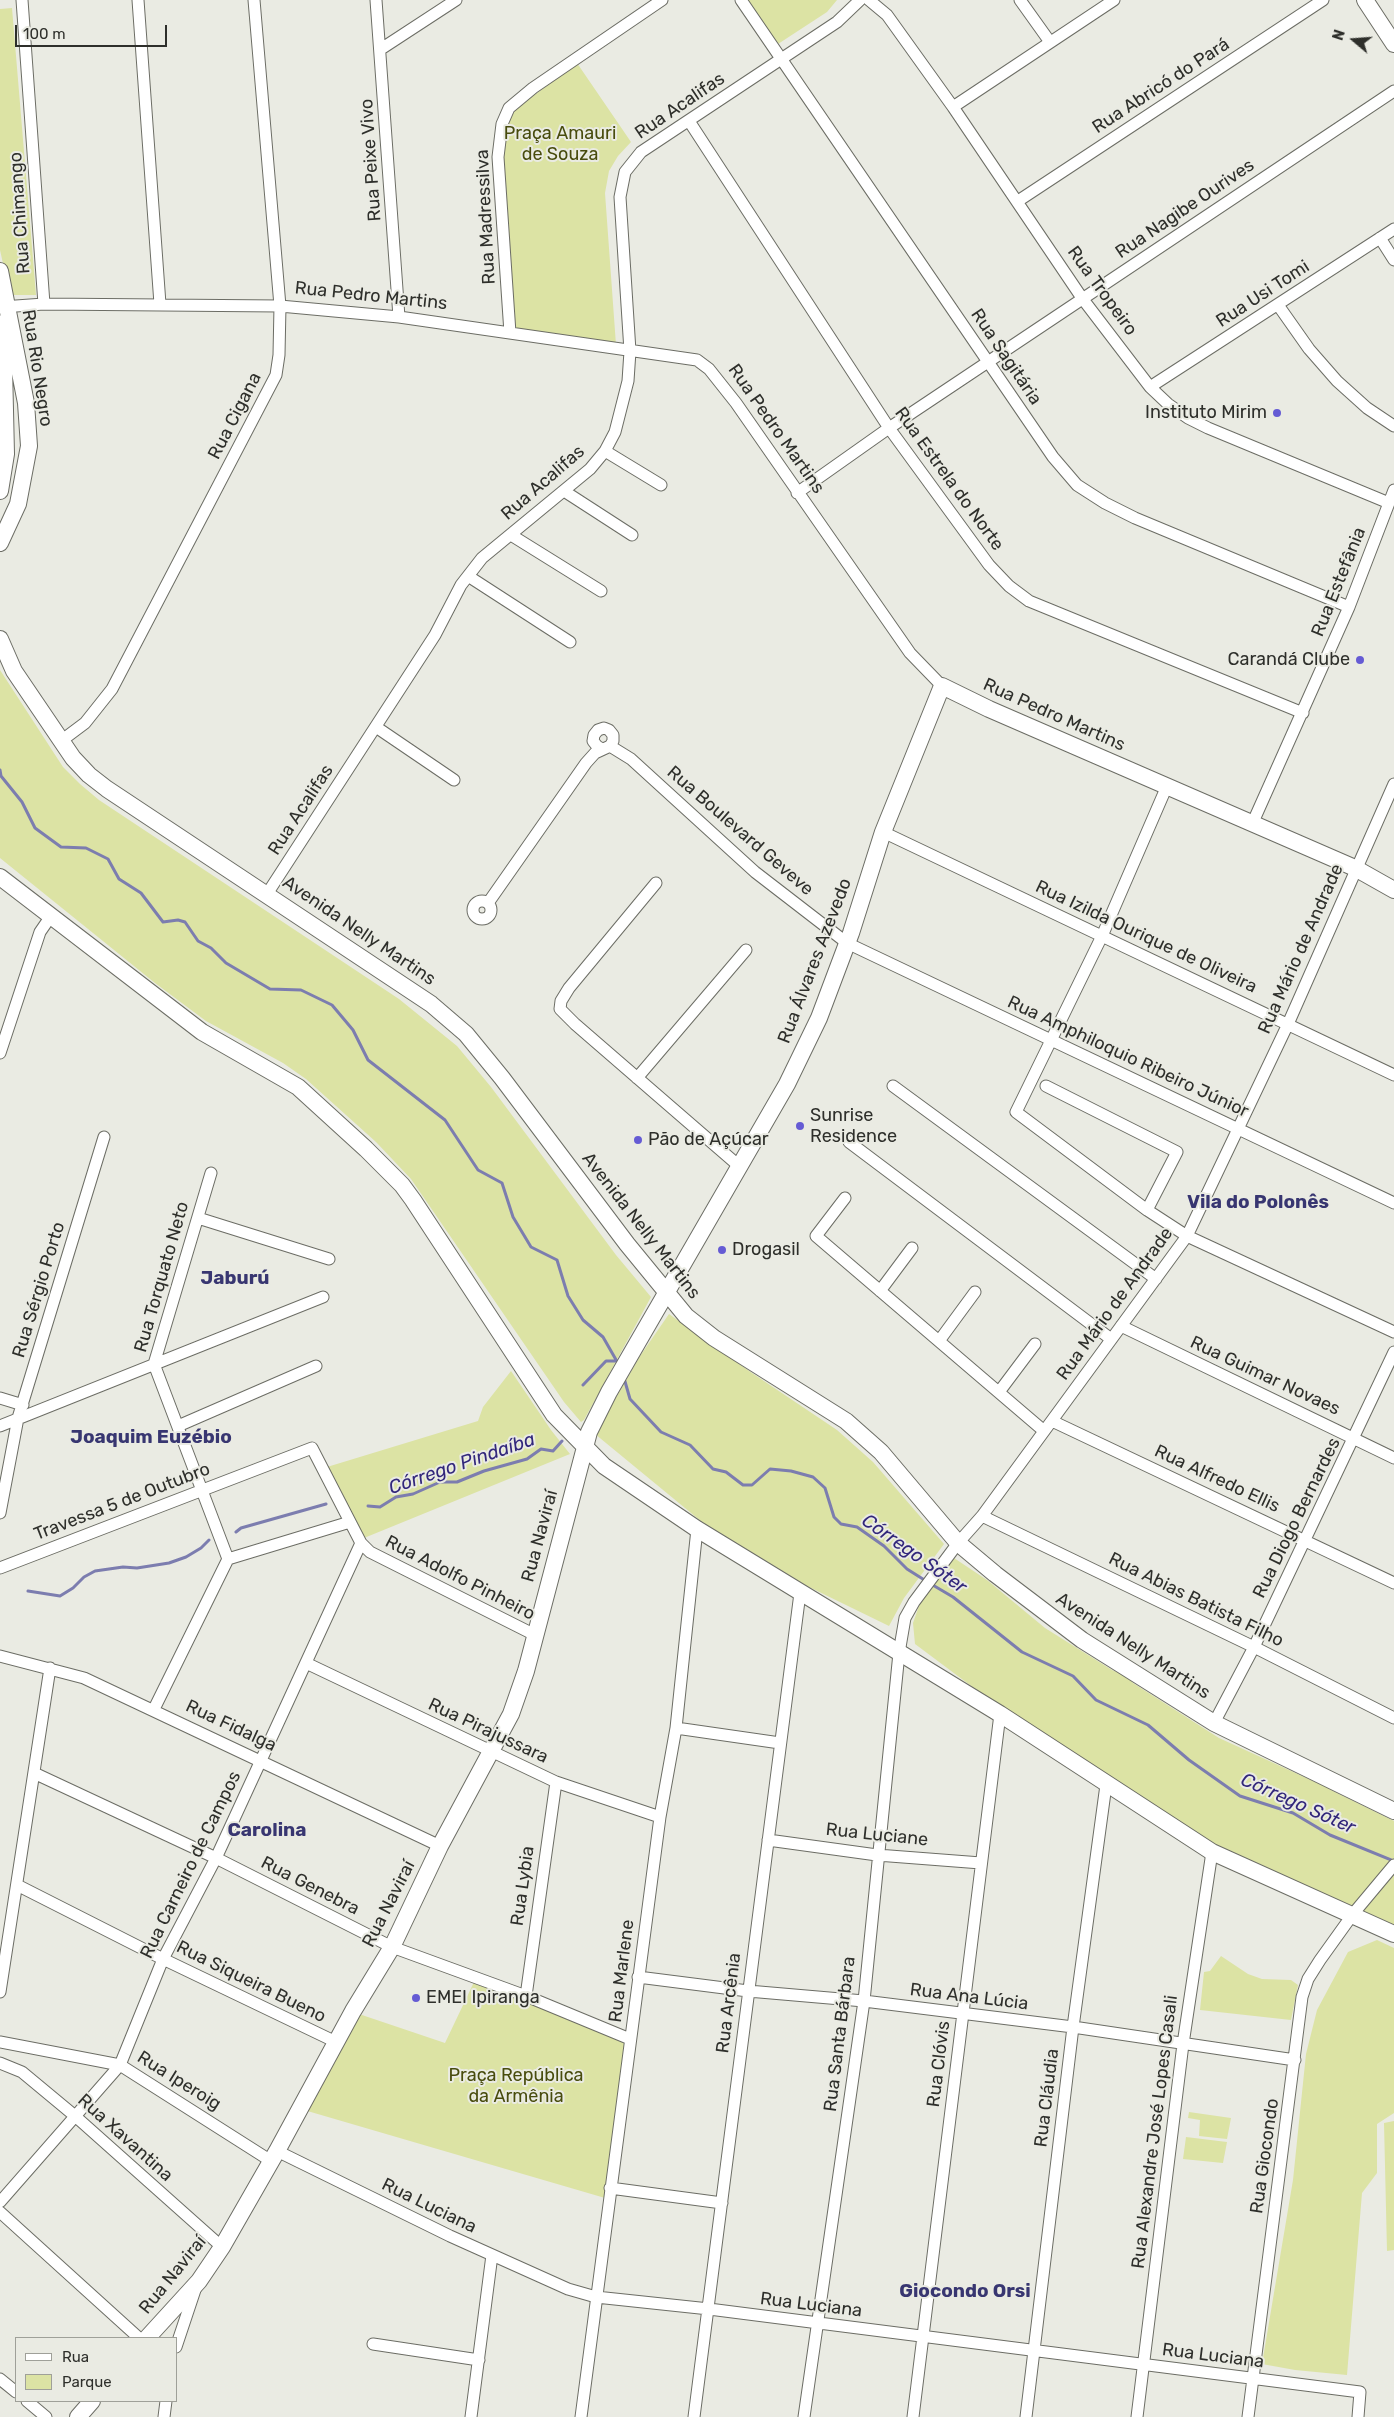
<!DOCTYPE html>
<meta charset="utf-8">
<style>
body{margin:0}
#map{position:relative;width:1394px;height:2417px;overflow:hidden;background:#eaebe3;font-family:Rubik,sans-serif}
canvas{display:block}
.legend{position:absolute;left:15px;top:2337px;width:162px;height:65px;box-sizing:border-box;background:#eaebe3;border:1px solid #9fa099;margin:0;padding:6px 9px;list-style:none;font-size:15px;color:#2e2f2b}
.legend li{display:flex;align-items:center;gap:10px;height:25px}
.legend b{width:25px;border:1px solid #9fa099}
.north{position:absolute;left:1329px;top:15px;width:50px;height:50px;-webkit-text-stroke:4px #eaebe3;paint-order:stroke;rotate:288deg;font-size:14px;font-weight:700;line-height:20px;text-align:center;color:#2e2f2b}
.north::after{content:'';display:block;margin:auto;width:18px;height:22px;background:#2e2f2b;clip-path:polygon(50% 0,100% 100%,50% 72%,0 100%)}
.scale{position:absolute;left:15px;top:25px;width:152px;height:22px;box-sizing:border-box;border:2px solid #2e2f2b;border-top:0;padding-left:6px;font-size:15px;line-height:18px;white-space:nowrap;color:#2e2f2b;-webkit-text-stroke:4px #eaebe3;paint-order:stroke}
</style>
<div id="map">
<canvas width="1394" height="2417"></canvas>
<ul class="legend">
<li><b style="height:6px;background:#fff"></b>Rua</li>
<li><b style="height:14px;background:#dce3a4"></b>Parque</li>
</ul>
<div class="north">N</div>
<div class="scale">100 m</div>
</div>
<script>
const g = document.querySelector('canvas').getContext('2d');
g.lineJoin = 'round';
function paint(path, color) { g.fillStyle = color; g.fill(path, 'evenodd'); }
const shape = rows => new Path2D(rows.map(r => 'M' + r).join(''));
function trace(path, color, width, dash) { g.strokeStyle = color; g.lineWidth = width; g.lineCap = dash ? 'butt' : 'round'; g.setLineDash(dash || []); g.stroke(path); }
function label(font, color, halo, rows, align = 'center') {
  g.font = font + ' Rubik,sans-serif'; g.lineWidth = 4; g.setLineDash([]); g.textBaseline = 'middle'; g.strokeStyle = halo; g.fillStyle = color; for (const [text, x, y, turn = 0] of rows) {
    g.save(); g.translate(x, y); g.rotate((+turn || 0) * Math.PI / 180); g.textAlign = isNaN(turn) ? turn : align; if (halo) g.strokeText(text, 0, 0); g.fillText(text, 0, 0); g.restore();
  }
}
const green = shape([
 [747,0,837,0,827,12,778,44],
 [12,8,36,295,10,295,0,250,0,9],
 [577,63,631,142,618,156,609,171,605,193,616,345,513,329,503,159,506,126,513,111],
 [0,670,63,767,80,784,99,800,399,999,457,1046,491,1087,616,1255,651,1297,584,1420,581,1422,564,1402,411,1179,376,1142,306,1079,283,1063,206,1021,155,983,0,858],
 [669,1314,752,1373,837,1430,873,1462,944,1544,904,1598,889,1626,807,1586,702,1522,595,1434,640,1356],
 [511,1371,551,1430,570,1454,364,1538,327,1467,478,1421,483,1407],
 [954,1558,987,1580,1045,1628,1112,1670,1128,1677,1133,1683,1219,1738,1324,1786,1329,1786,1329,1789,1394,1821,1394,1927,1215,1849,1002,1709,915,1644,913,1623,920,1603],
 [1377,1940,1394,1948,1394,2113,1377,2124,1377,2173,1362,2193,1347,2375,1295,2370,1262,2364,1293,2180,1306,2054,1317,2010,1348,1952],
 [1221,1956,1248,1974,1262,1979,1291,1980,1298,1985,1291,2020,1200,2010,1204,1972,1210,1971],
 [474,1982,523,1998,625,2043,605,2198,304,2110,356,2013,445,2043],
 [1189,2112,1231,2118,1227,2139,1199,2136,1200,2120,1188,2118],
 [1394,2121,1394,2250,1387,2251,1384,2123],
 [1186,2137,1227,2142,1223,2163,1183,2159]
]);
const stream = shape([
 [0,770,1,776,22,802,35,828,61,847,86,848,108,859,119,879,141,893,163,922,178,920,185,922,198,941,211,948,226,963,270,989,301,990,332,1005,353,1030,368,1060,445,1120,478,1170,502,1183,513,1217,531,1247,557,1260,568,1296,583,1320,603,1337,619,1365],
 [624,1378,630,1399,661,1432,690,1445,713,1469,726,1472,743,1485,752,1485,770,1469,791,1471,813,1477,825,1488,834,1517,841,1524,857,1527,884,1546,907,1569,926,1581],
 [583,1385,606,1361,616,1361],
 [368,1506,380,1507,396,1497,413,1494,440,1482,457,1482,484,1471,527,1459,541,1449,553,1451,562,1441],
 [236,1532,241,1528,326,1504],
 [931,1584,953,1597,1022,1652,1073,1676,1096,1700,1148,1725,1189,1760,1240,1796,1293,1813,1330,1835,1394,1861],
 [28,1591,60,1596,73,1588,84,1577,95,1571,123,1567,137,1568,169,1563,186,1557,201,1548,209,1540]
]);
const street = shape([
 [22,0,44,304],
 [138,0,160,304],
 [376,0,399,317],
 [741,0,1053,457,1077,485,1105,503,1135,518,1349,607],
 [869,0,887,15,953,107,1082,298,1150,387,1168,404,1188,418,1208,428,1389,503],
 [1020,0,1050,42],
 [381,49,456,0],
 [953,107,1114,0],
 [689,121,889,428,989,565,1009,586,1029,601,1303,713],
 [1018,201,1323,0],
 [1380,238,1394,260],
 [1278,305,1309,349,1337,381,1367,408,1394,426],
 [2,307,44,304,280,306,399,317,697,360,709,369,736,403,910,653,942,686],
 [510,333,498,157,502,124,509,108,533,88,662,0],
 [1150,387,1394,229],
 [605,451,661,485],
 [564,491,632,535],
 [797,493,889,428,1394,91],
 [511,535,601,591],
 [468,576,570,642],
 [376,727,454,780],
 [61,741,85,723,112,689,276,375,279,355,280,306,254,0],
 [610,746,631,759,755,872,847,943,1394,1203],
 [1167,786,1102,936,1016,1112,1147,1210,1187,1236,1394,1332],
 [1253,822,1349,607,1394,490],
 [883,832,1394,1075],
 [656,883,569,988,561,1001,560,1009,575,1024,739,1166],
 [267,894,435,635,461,585,482,558,590,469,605,451,615,432,628,381,630,351,620,197,625,172,641,152,837,22,860,0],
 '473 910a9 9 0 1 1 18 0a9 9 0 1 1-18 0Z',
 [488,903,586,763,595,753,610,746,613,741,613,735,609,730,604,728,598,730,594,735,593,741,597,746,602,749],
 [0,1053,40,932,51,916],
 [637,1078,746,950],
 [893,1086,1156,1279],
 [1046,1086,1177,1152,1147,1210],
 [849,1142,1111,1339],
 [211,1173,154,1364,228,1559],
 [845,1198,816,1236,1044,1431],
 [198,1218,329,1259],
 [880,1291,912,1248],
 [1121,1326,1394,1458],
 [939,1341,975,1292],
 [999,1392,1035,1344],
 [0,1398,23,1405],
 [1052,1421,1394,1583],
 [0,1426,323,1297],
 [178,1426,316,1366],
 [0,1513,18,1418,104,1137],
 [982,1516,1254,1647,1394,1718],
 [228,1559,350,1522],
 [0,1568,312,1448,361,1543,370,1552,535,1635],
 [0,1656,84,1678,440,1846],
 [306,1663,556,1782,660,1817],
 [154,1709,228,1559],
 [1214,1723,1254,1647,1394,1352],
 [676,1728,780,1743],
 [34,1773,216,1858,392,1947,526,1996,630,2039],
 [768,1840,877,1855,981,1863],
 [17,1885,163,1959,336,2042],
 [638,1977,748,1991,864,2001,1073,2027,1295,2060],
 [0,1992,50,1668],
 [526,1996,556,1782],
 [0,2042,120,2065,271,2161],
 [0,2063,22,2072,75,2116,222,2247],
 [277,2151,450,2236,568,2289,596,2297,709,2309,1360,2392,1358,2417],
 [610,2188,722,2203],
 [0,2202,120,2065,163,1959,216,1858,361,1543],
 [0,2212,139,2338],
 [373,2344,479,2360],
 [176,2347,196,2287],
 [0,2379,16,2392],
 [27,2401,46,2417],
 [164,2417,166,2401],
 [471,2417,492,2255],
 [581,2417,660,1817,676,1728,697,1529],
 [694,2417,800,1593],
 [804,2417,864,2001,899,1653,905,1618,914,1602,958,1543,982,1516,1187,1236,1288,1024,1394,784],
 [913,2417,1000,1714],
 [1026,2417,1073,2027,1106,1785],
 [1137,2417,1183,2044,1212,1852],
 [1248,2417,1302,1997,1308,1979,1320,1960,1353,1914,1394,1865]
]);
const secondary = shape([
 [1365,0,1394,44],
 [0,271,26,403,29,446,18,504,0,543],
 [0,491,6,454,3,323],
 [0,639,14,671,73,758,89,775,107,789,431,1004,466,1034,502,1078,627,1244,686,1316,714,1338,846,1421,881,1452,958,1543,995,1574,1082,1640,1214,1723,1394,1811],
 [0,877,202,1032,298,1087,366,1149,402,1185,413,1200,554,1415,604,1466,697,1529,1000,1714,1212,1852,1394,1934],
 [147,2338,199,2281,222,2247,277,2151,353,2011,392,1947,440,1846,511,1714,526,1671,589,1432,609,1392,787,1084,819,1018,851,933,883,832,942,686,989,709,1355,868,1394,890],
 [78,2417,92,2401]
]);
const markers = [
 [1277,413,5,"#655bd4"],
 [1360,660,5,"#655bd4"],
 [800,1126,5,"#655bd4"],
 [638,1140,5,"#655bd4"],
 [722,1250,5,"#655bd4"],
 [416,1998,5,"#655bd4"]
];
const streetNames = [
 ["Rua Abricó do Pará",1161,86,-33],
 ["Rua Acalifas",680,106,-34],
 ["Rua Peixe Vivo",371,160,-94],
 ["Rua Nagibe Ourives",1185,209,-34],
 ["Rua Chimango",20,213,-94],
 ["Rua Madressilva",486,217,-93],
 ["Rua Tropeiro",1102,291,54],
 ["Rua Usi Tomi",1263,294,-33],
 ["Rua Pedro Martins",371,296,6],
 ["Rua Sagitária",1006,357,56],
 ["Rua Rio Negro",37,368,81],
 ["Rua Cigana",235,416,-63],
 ["Rua Pedro Martins",776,429,55],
 ["Rua Estrela do Norte",949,479,54],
 ["Rua Acalifas",543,483,-41],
 ["Rua Estefânia",1339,582,-68],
 ["Rua Pedro Martins",1054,715,24],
 ["Rua Acalifas",301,810,-57],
 ["Rua Boulevard Geveve",740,831,41],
 ["Avenida Nelly Martins",359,931,34],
 ["Rua Izilda Ourique de Oliveira",1146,937,25],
 ["Rua Mário de Andrade",1301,949,-66],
 ["Rua Álvares Azevedo",815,961,-69],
 ["Rua Amphiloquio Ribeiro Júnior",1128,1057,25],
 ["Avenida Nelly Martins",641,1226,52],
 ["Rua Torquato Neto",162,1277,-74],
 ["Rua Sérgio Porto",39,1290,-73],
 ["Rua Mário de Andrade",1115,1304,-54],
 ["Rua Guimar Novaes",1265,1376,25],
 ["Rua Alfredo Ellis",1217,1479,25],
 ["Travessa 5 de Outubro",122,1502,-21],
 ["Rua Diogo Bernardes",1297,1518,-64],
 ["Rua Naviraí",540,1536,-75],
 ["Rua Adolfo Pinheiro",460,1578,27],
 ["Rua Abias Batista Filho",1196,1600,26],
 ["Avenida Nelly Martins",1133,1646,33],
 ["Rua Fidalga",231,1726,25],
 ["Rua Pirajussara",488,1731,25],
 ["Rua Luciane",877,1835,6],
 ["Rua Carneiro de Campos",191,1865,-64],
 ["Rua Genebra",310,1886,27],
 ["Rua Lybia",523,1886,-82],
 ["Rua Naviraí",389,1904,-63],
 ["Rua Marlene",622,1971,-83],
 ["Rua Siqueira Bueno",251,1982,26],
 ["Rua Ana Lúcia",969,1997,7],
 ["Rua Arcênia",729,2003,-83],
 ["Rua Santa Bárbara",840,2034,-83],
 ["Rua Clóvis",939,2064,-83],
 ["Rua Iperoig",179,2081,32],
 ["Rua Cláudia",1047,2098,-83],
 ["Rua Alexandre José Lopes Casali",1155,2132,-83],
 ["Rua Xavantina",125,2138,42],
 ["Rua Giocondo",1265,2156,-82],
 ["Rua Luciana",429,2206,26],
 ["Rua Naviraí",173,2275,-51],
 ["Rua Luciana",811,2305,7],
 ["Rua Luciana",1213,2356,7]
];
const parkNames = [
 ["Praça Amauri",560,134],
 ["de Souza",560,155],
 ["Praça República",516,2076],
 ["da Armênia",516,2097]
];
const poiNames = [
 ["Instituto Mirim",1267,413,"right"],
 ["Carandá Clube",1350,660,"right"],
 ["Sunrise",810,1116],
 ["Residence",810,1137],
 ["Pão de Açúcar",648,1140],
 ["Drogasil",732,1250],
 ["EMEI Ipiranga",426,1998]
];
const neighbourhoodNames = [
 ["Vila do Polonês",1258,1203],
 ["Jaburú",235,1279],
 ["Joaquim Euzébio",151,1438],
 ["Carolina",267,1831],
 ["Giocondo Orsi",965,2292]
];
const waterNames = [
 ["Córrego Pindaíba",462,1464,-19],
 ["Córrego Sóter",914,1554,35],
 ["Córrego Sóter",1298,1804,24]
];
paint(green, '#dce3a4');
trace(stream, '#7c7daf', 3);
trace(street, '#6c6d65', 13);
trace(secondary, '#6c6d65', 18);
trace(street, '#fff', 11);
trace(secondary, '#fff', 16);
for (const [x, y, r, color] of markers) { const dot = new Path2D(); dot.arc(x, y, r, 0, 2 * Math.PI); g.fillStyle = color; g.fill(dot); trace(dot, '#eaebe3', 2); }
label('18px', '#2e2f2b', '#eaebe3', streetNames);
label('18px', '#484c0d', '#eaebe3', parkNames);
label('18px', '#2e2f2b', '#eaebe3', poiNames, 'left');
label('bold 19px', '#383671', '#eaebe3', neighbourhoodNames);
label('italic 19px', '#32277b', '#eaebe3', waterNames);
</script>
